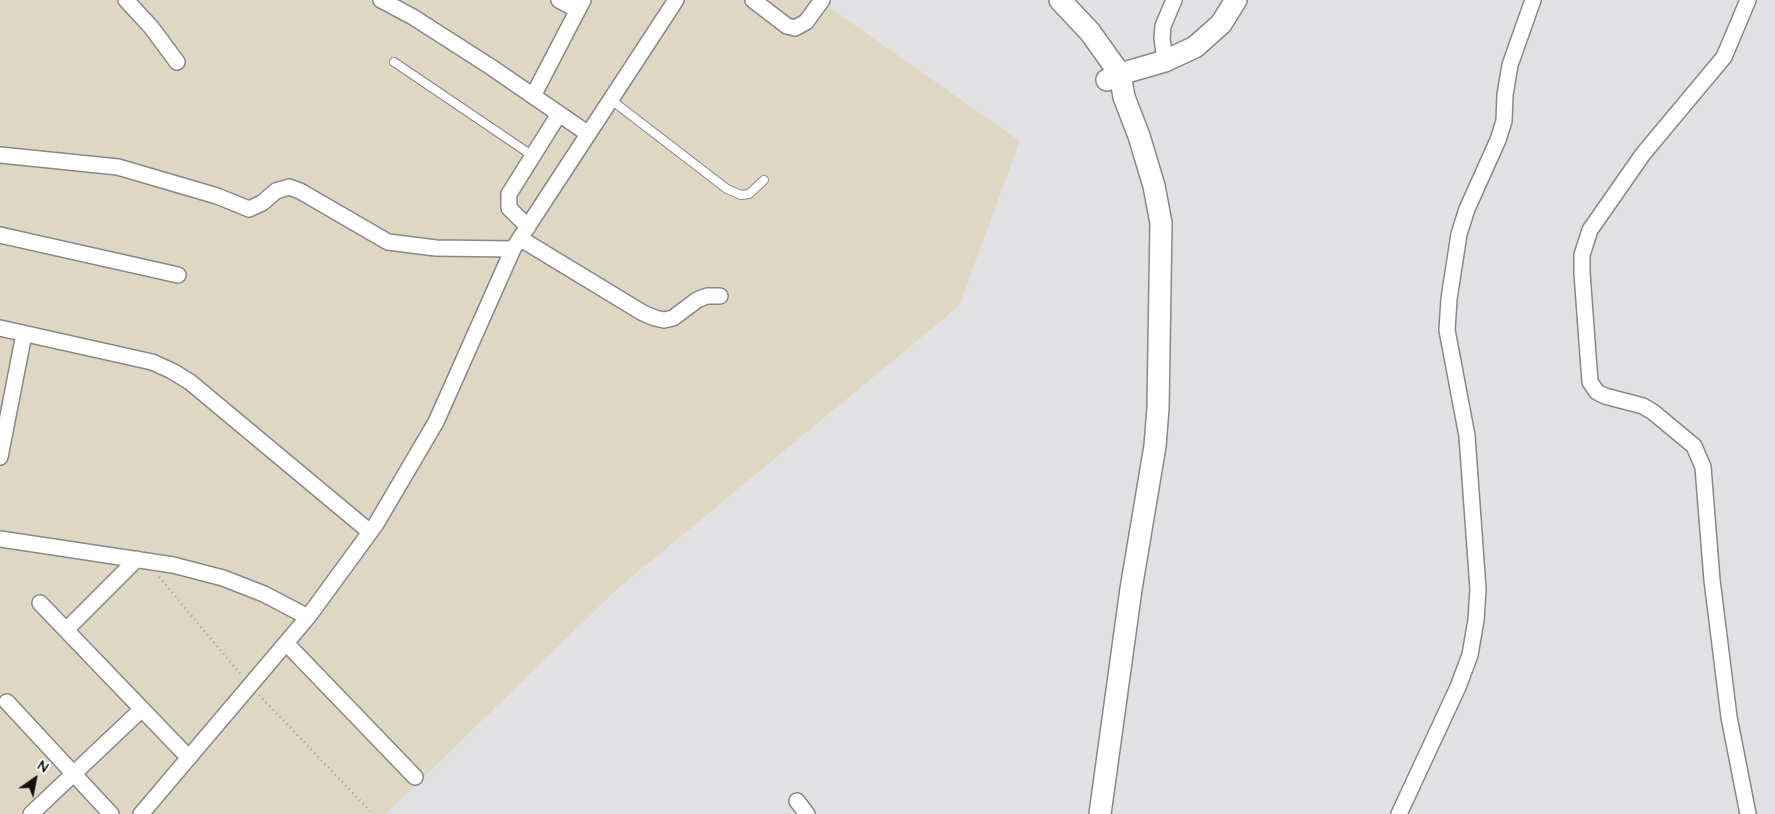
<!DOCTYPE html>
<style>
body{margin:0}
#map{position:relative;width:1775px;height:814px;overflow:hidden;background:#e1e1e3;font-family:Quicksand,sans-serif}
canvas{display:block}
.north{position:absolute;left:10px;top:754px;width:50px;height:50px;-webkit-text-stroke:4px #fff;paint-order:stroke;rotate:33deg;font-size:14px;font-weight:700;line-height:20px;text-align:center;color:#101010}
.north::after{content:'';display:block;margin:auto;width:18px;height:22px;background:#101010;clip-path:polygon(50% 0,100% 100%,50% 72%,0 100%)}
</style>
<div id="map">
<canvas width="1775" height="814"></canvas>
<div class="north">N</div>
</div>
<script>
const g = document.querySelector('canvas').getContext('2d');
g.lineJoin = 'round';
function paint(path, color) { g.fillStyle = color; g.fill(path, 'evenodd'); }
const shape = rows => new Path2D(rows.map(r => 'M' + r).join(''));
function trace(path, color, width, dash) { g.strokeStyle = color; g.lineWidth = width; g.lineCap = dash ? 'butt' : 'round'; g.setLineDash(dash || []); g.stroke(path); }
const industrial = shape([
 [0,0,819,0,1020,141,959,306,616,590,386,814,0,814]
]);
const path = shape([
 [159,577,242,676],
 [259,695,370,811]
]);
const lane = shape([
 [394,62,533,156],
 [610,99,727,189,741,195,749,194,764,180]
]);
const street = shape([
 [126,0,151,27,177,62],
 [381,0,413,17,491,67,587,133],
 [559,0,578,10],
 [753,0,787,26,795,28,806,22,822,0],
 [1748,0,1724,57,1643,154,1590,230,1582,255,1582,273,1590,382,1597,392,1605,396,1643,406,1653,412,1694,446,1703,467,1712,580,1729,717,1748,814],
 [1165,61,1162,38,1163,26,1174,0],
 [533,96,583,0],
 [0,155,118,167,217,196,249,209,262,203,276,191,289,187,300,191,388,242,436,248,513,249,436,422,376,524,308,617],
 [528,227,509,208,509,194,559,114],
 [0,235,178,275],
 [521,239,643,313,655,318,664,320,673,318,697,300,707,296,720,296],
 [513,249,676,0],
 [0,328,152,362,172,371,190,382,370,532],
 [0,457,24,334],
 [0,539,173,565,223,578,264,594,308,617,141,814],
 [40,603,189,758],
 [66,630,137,559],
 [286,643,415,777],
 [7,702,111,814],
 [797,801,807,814],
 [31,814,142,709],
 [1399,814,1458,687,1470,655,1476,620,1478,589,1467,436,1447,330,1449,299,1459,234,1467,209,1498,140,1504,121,1505,95,1510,65,1533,0]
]);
const secondary = shape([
 [1060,0,1090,32,1120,74,1124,97,1139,136,1154,186,1161,223,1158,408,1155,446,1131,589,1100,814],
 [1107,80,1120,74,1165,61,1195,47,1221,24,1236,0]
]);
paint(industrial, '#e0d7c2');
trace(lane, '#878889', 10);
trace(street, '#878889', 18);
trace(secondary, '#878889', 24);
trace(path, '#a0a0a2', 2.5, [1, 4]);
trace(lane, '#fff', 8);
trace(street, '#fff', 15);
trace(secondary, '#fff', 21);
</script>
